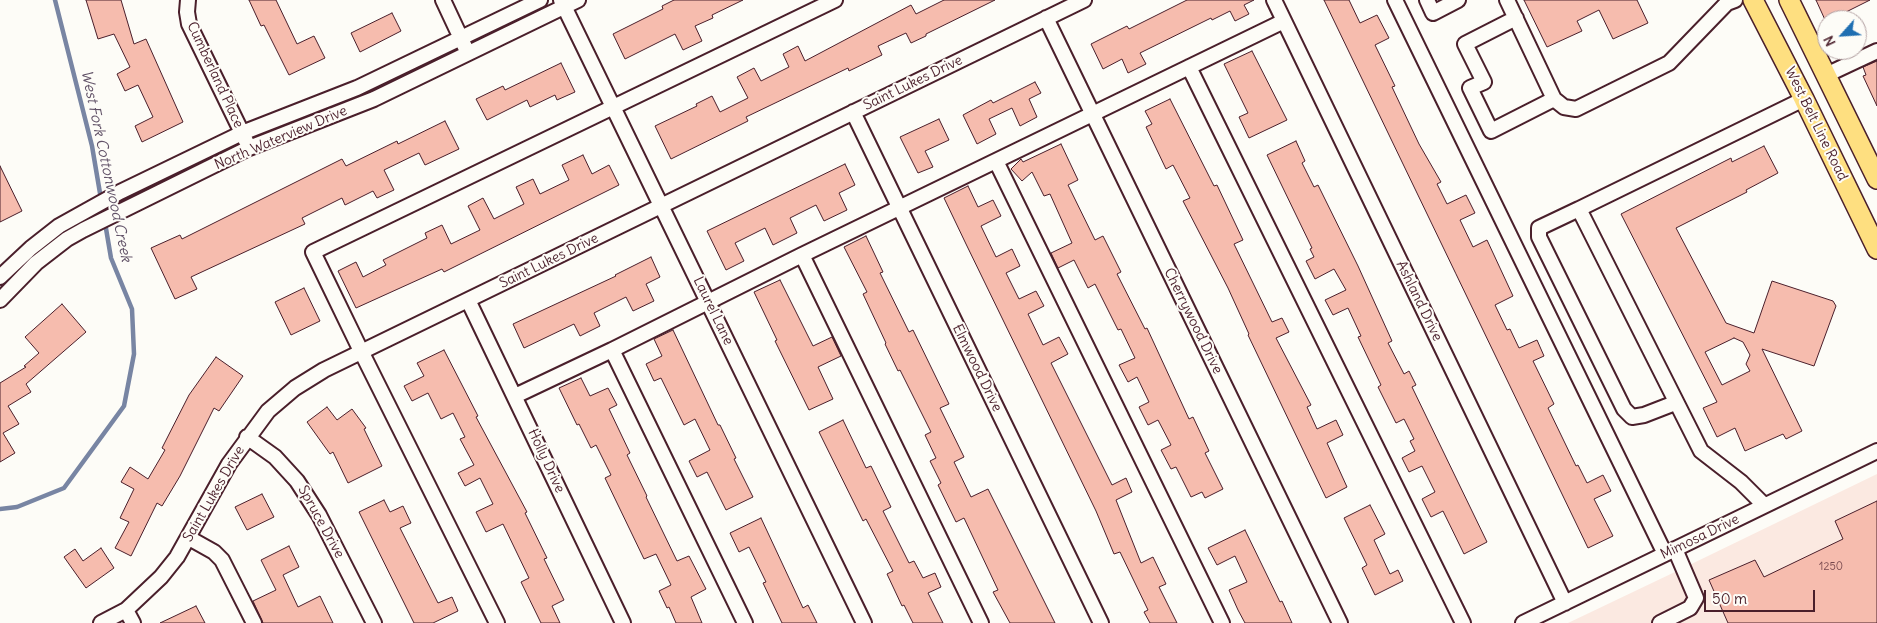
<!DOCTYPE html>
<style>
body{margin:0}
#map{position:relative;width:1877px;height:623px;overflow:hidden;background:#fdfcf7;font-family:Delius,sans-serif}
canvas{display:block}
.north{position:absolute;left:1817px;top:10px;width:50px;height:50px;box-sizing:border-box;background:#fdfcf7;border:1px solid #b5a4a5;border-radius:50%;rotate:244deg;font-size:14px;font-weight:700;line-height:20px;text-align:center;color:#4a1f2b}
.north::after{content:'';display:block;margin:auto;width:18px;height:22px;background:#1f6fb2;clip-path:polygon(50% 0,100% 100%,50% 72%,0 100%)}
.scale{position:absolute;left:1704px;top:590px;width:111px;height:22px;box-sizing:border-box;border:2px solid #4a1f2b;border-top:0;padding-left:6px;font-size:15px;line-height:18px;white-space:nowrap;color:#4a1f2b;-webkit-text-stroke:4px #fdfcf7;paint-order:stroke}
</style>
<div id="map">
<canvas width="1877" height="623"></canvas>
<div class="north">N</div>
<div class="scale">50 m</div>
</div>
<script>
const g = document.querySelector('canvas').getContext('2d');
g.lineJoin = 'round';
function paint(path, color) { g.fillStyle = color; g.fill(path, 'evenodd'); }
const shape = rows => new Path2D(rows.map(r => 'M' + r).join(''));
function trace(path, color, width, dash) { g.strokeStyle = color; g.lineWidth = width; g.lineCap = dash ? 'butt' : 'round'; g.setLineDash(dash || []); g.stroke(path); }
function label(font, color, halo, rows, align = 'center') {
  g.font = font + ' Delius,sans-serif'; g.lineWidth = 4; g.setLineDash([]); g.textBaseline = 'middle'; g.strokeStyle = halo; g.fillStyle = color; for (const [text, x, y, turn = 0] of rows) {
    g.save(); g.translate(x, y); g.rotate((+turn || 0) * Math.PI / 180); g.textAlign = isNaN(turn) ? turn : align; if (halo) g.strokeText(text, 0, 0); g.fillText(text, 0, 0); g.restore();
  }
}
const built = shape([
 [1877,474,1877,623,1568,623,1677,571]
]);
const stream = shape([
 [0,509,17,507,64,488,124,406,134,354,132,309,111,258,92,146,55,0]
]);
const building = shape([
 [86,0,121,0,134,44,146,39,183,122,142,142,135,126,153,117,138,85,125,91,117,74,130,67,114,34,98,39,86,0],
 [249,0,276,0,297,44,314,36,325,58,289,75,264,25,261,26,249,0],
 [674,0,743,0,712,15,713,18,695,26,702,41,683,50,675,34,625,59,613,34,663,9,662,6,674,0],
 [944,0,995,0,926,34,926,36,911,43,906,33,878,46,882,55,849,71,848,68,746,117,748,121,671,159,655,126,697,106,696,104,712,96,720,112,748,98,737,77,754,68,761,81,789,67,783,54,798,46,805,61,911,5,916,14,944,0],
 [1187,0,1254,0,1244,5,1249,14,1235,21,1230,11,1212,20,1211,18,1140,53,1146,64,1128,73,1122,59,1103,69,1091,44,1127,26,1129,29,1187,0],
 [1324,0,1349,0,1360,23,1377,15,1389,38,1375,45,1395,86,1392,87,1419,144,1441,182,1437,184,1447,204,1466,195,1475,213,1460,220,1473,247,1487,240,1513,296,1495,305,1507,330,1510,329,1519,348,1537,340,1544,356,1533,361,1554,404,1548,408,1576,466,1578,465,1587,483,1603,475,1611,491,1594,499,1613,536,1588,548,1324,0],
 [1524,0,1637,0,1648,23,1613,39,1599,10,1577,21,1582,31,1547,47,1524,0],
 [1816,0,1870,0,1826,22,1816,0],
 [392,13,401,31,360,52,351,33,392,13],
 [1252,51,1287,120,1249,138,1239,117,1248,113,1224,64,1252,51],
 [1877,61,1877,106,1863,76,1866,75,1863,67,1877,61],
 [561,63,575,92,557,100,555,95,530,107,527,100,487,120,476,99,503,86,505,90,561,63],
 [1035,82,1041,93,1029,99,1037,117,1020,126,1012,108,989,119,996,134,977,144,963,115,991,100,993,103,1035,82],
 [1170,99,1214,186,1217,185,1243,240,1234,244,1272,322,1282,318,1289,332,1276,338,1311,405,1307,407,1317,429,1336,420,1343,435,1327,443,1347,487,1326,498,1248,335,1249,334,1228,288,1183,201,1190,198,1173,165,1166,169,1146,127,1152,124,1145,111,1170,99],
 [939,119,949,140,925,151,933,167,918,173,900,137,939,119],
 [445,121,459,149,425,165,419,153,384,170,394,190,377,198,373,191,345,205,342,198,302,218,305,224,191,277,197,289,175,299,151,248,180,235,182,239,342,159,346,166,397,141,398,144,445,121],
 [1296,141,1305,161,1302,163,1314,187,1318,185,1358,266,1392,341,1388,343,1404,374,1409,371,1416,385,1412,387,1487,542,1464,554,1443,511,1431,517,1422,499,1435,492,1422,466,1409,472,1402,458,1415,451,1410,441,1414,439,1404,419,1396,423,1378,387,1381,385,1358,337,1361,336,1348,308,1333,315,1325,300,1346,290,1334,269,1315,279,1306,261,1314,257,1310,249,1312,248,1267,155,1296,141],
 [1061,144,1078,180,1068,185,1095,240,1103,236,1121,272,1117,274,1145,329,1147,328,1189,419,1193,417,1209,451,1205,453,1223,489,1205,498,1202,492,1191,497,1176,467,1171,469,1161,450,1171,445,1158,420,1148,425,1139,407,1149,402,1137,377,1128,382,1119,365,1135,358,1121,329,1118,330,1095,284,1088,288,1074,260,1058,268,1051,253,1072,243,1050,194,1044,196,1032,172,1022,181,1011,169,1021,159,1023,162,1061,144],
 [1764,146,1778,173,1746,190,1747,192,1676,228,1726,323,1754,333,1772,281,1833,301,1836,306,1814,366,1762,349,1802,431,1786,439,1783,434,1745,451,1735,428,1717,437,1703,408,1717,402,1621,214,1731,158,1732,162,1764,146],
 [1734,338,1743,342,1750,355,1746,364,1750,371,1722,385,1705,352,1734,338],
 [583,155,592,174,609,165,619,185,444,272,442,269,356,308,338,271,356,262,363,277,386,265,383,260,427,238,425,233,442,225,451,244,480,230,468,206,483,198,494,219,524,204,516,187,533,179,540,194,569,180,562,165,583,155],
 [845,164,855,185,839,193,847,210,824,221,816,205,790,218,797,233,773,245,765,228,735,243,744,261,726,270,707,231,845,164],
 [0,166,22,211,0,222,0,166],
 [968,186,978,207,993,200,1001,216,981,226,996,257,1012,249,1020,266,1006,273,1019,299,1036,291,1044,306,1028,314,1043,345,1059,337,1068,354,1051,363,1112,485,1126,478,1132,492,1116,500,1141,563,1153,557,1166,584,1159,587,1177,623,1150,623,1144,612,1148,610,1120,552,1114,554,1096,511,966,244,944,198,968,186],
 [866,236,883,272,880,273,909,332,913,330,949,404,940,408,964,457,954,462,971,497,988,489,1055,623,1010,623,993,592,998,590,964,518,956,522,938,485,941,483,930,461,936,458,925,435,931,432,900,370,898,371,885,344,886,343,863,294,867,292,844,247,866,236],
 [651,257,660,277,646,284,654,301,633,311,626,297,594,313,600,326,580,336,574,324,524,348,513,324,616,276,615,275,651,257],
 [780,280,813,346,832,337,841,356,818,367,833,399,809,410,775,341,777,340,754,292,780,280],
 [304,288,320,321,291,335,275,302,304,288],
 [62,304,86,332,26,384,31,392,8,406,19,424,3,433,15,453,0,462,0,383,26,367,24,366,39,353,25,337,62,304],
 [673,330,718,425,720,425,736,458,734,459,753,497,726,510,707,472,697,477,689,461,710,450,695,419,684,425,661,378,654,381,646,364,662,356,654,339,673,330],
 [444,350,478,416,476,417,527,512,525,513,547,558,544,559,564,600,552,606,560,623,541,623,521,582,529,578,503,524,486,532,476,512,493,504,480,478,465,486,458,473,474,465,460,439,465,437,453,413,441,419,428,393,412,401,404,386,424,376,417,363,444,350],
 [216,357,243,376,219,411,214,408,180,476,162,506,157,503,131,556,115,548,129,522,120,518,134,489,121,482,130,467,148,479,165,450,162,448,189,395,216,357],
 [581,378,590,396,608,388,617,405,609,409,630,453,627,455,647,496,646,497,677,561,689,556,706,589,691,597,702,623,676,623,669,607,667,608,659,591,671,585,656,554,644,559,605,478,611,475,596,445,591,448,579,424,577,425,559,388,581,378],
 [327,407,337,420,352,409,366,428,364,429,382,466,348,483,333,452,330,454,307,422,327,407],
 [843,420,866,468,871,466,891,507,883,511,909,563,914,561,923,578,935,573,941,587,928,593,943,623,913,623,904,605,902,606,887,574,893,571,866,519,863,521,819,432,843,420],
 [262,494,274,517,247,530,235,507,262,494],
 [384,500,390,512,403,506,411,523,400,528,438,603,452,597,458,611,433,623,414,623,359,512,384,500],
 [1877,501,1877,623,1728,623,1709,580,1755,560,1764,577,1843,539,1835,521,1877,501],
 [1370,505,1385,534,1374,540,1390,574,1398,570,1403,581,1375,595,1362,568,1367,565,1344,518,1370,505],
 [761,518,803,608,808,605,817,623,782,623,763,583,766,582,749,547,739,552,730,533,761,518],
 [1245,530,1280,602,1282,601,1292,623,1245,623,1238,610,1229,590,1247,582,1235,556,1217,565,1208,548,1245,530],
 [289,546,299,567,283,575,298,607,320,596,333,623,263,623,253,601,276,590,261,560,289,546],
 [101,548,114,568,86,588,64,557,75,549,83,561,101,548],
 [196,606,205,623,160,623,196,606]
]);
const minor = shape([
 [188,0,187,12,189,24,246,141],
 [443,0,465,47],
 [561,0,864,623],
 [1274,0,1565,603],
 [1395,0,1665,554],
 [1427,0,1433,13,1458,0],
 [1507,0,1554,99,1564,107,1576,109,1669,63,1727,3,1735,0],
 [1046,18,1340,623],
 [1516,18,1465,44,1484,82,1470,88,1491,131,1554,99],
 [1189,67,1463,623],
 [1826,75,1877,51],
 [853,112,1101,623],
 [996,161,1222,623],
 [1579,209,1539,228,1539,237,1624,409,1632,417,1644,415,1675,403],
 [802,255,981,623],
 [0,277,31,248,59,226,120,192,242,133,357,88,540,0],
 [0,300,36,263,67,239,83,230,249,148,374,99,578,0],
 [468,300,623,623],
 [515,396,612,350],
 [247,437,275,457,297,481,319,515,374,623],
 [1764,505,1741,482,1701,451,1579,209,1804,99],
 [189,538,214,552,222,560,254,623],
 [126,610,133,623],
 [101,623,126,610,161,577,177,557,229,464,268,411,295,388,324,370,1084,0],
 [497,623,361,351,313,252,835,0],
 [745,623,612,350,802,255,1284,21],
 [1523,623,1877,451],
 [1660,623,1690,608,1696,598,1675,549]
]);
const major = shape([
 [1753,0,1804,99,1877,249],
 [1789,0,1877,179]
]);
const numberNames = [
 ["1250",1831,567]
];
const streetNames = [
 ["Cumberland Place",215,75,65],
 ["Saint Lukes Drive",913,83,-26],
 ["West Belt Line Road",1816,124,64],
 ["North Waterview Drive",281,138,-23],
 ["Saint Lukes Drive",549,261,-26],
 ["Ashland Drive",1419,301,64],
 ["Laurel Lane",713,311,64],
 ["Cherrywood Drive",1193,321,64],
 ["Elmwood Drive",977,368,64],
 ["Holly Drive",546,461,65],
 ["Saint Lukes Drive",214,494,-60],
 ["Spruce Drive",321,522,61],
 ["Mimosa Drive",1700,537,-26]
];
const waterNames = [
 ["West Fork Cottonwood Creek",106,166,78]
];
paint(built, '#fbe9e1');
trace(stream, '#7885a3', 4.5);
paint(building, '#f6bcae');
trace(building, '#4a1f2b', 1);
trace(minor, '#4a1f2b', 18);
trace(major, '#4a1f2b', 22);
trace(minor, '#fdfcf7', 14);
trace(major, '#fedf80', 19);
label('11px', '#75464c', null, numberNames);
label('14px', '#4a1f2b', '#fdfcf7', streetNames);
label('italic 15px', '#615267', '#fdfcf7', waterNames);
</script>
